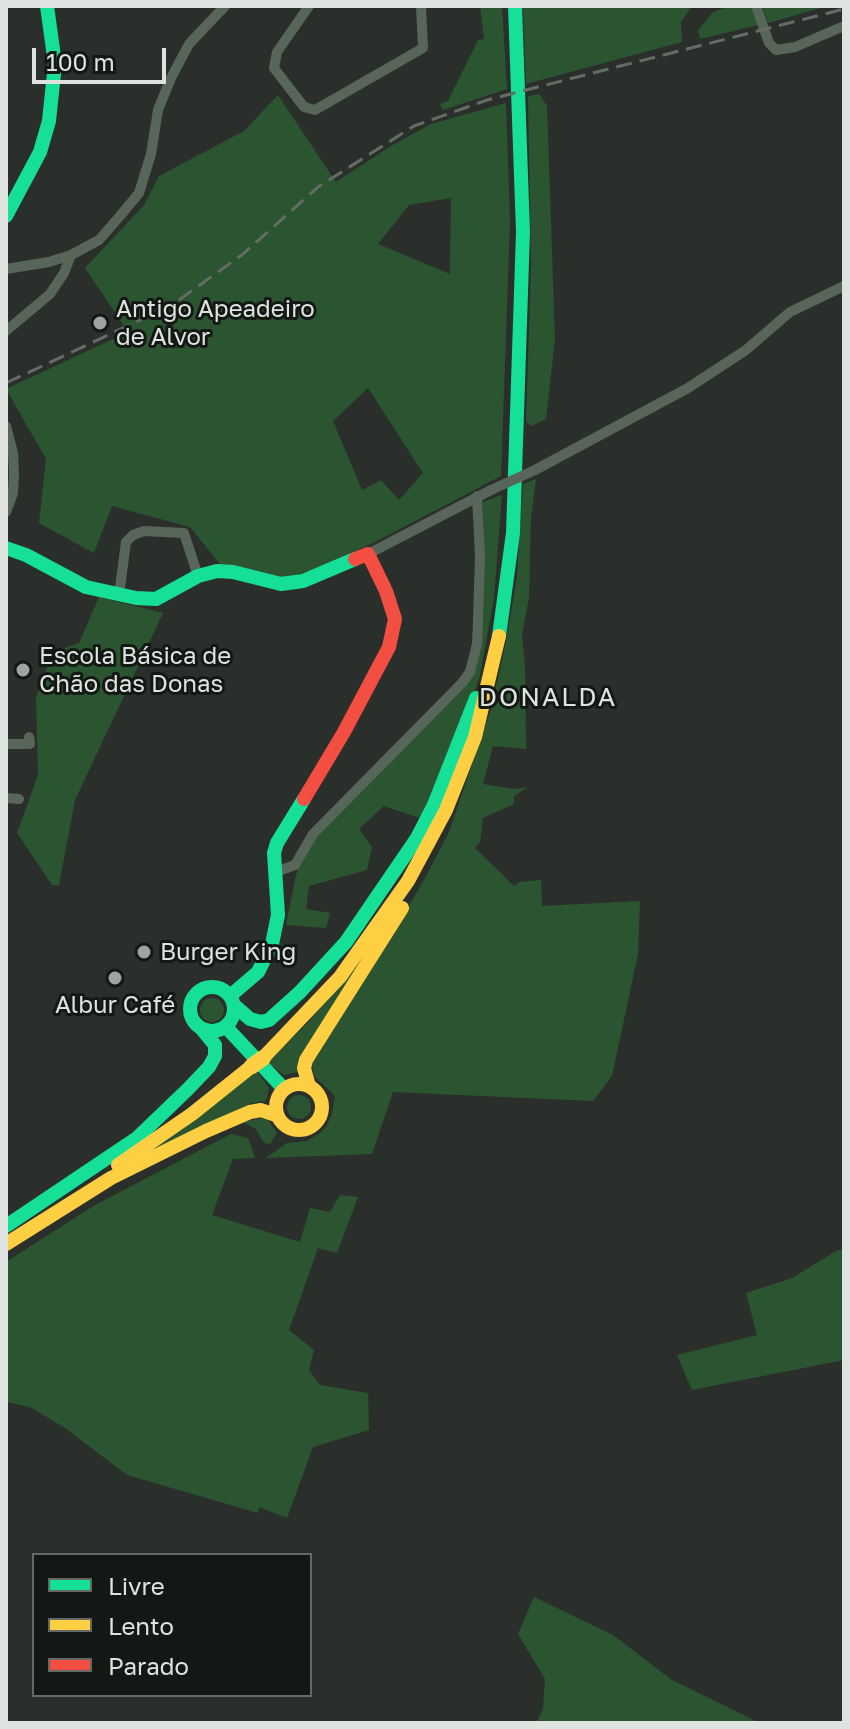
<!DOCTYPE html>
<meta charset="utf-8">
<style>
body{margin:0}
#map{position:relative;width:850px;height:1729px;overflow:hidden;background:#2b2f2b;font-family:"Golos Text",sans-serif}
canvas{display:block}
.frame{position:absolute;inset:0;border:8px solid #dee3df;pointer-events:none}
.legend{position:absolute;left:32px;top:1553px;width:280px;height:144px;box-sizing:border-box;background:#141815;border:2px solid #656966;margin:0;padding:10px 14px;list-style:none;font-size:24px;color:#dee3df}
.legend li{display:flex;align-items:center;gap:16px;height:40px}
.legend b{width:40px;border:2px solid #656966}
.scale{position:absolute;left:32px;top:48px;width:134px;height:36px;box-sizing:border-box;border:4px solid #dee3df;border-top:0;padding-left:10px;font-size:24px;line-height:28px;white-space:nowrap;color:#dee3df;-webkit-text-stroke:6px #141815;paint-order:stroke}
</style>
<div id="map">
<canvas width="850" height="1729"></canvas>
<div class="frame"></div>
<ul class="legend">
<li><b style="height:10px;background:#16e098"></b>Livre</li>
<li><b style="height:10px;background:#ffcf43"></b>Lento</li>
<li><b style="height:10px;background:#f24e42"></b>Parado</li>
</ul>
<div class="scale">100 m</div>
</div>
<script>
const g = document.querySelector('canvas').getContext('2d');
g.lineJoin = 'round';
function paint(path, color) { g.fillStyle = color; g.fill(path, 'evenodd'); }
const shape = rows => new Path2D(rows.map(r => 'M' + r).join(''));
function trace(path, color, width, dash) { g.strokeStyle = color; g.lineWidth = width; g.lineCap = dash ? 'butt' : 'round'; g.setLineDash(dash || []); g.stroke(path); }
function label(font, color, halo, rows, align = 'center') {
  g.font = font + ' "Golos Text",sans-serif'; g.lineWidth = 6; g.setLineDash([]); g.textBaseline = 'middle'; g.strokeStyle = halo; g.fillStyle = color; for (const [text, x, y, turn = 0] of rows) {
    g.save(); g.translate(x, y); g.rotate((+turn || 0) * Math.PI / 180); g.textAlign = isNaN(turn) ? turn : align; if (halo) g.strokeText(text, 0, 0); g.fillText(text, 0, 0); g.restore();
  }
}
const green = shape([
 [480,6,502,6,507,89,443,110,440,104,448,101,478,40,484,39],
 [523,6,692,6,681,22,682,42,526,84],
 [730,6,751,6,758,25,700,39,698,30,713,12],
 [762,6,828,6,768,23],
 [539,94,547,106,555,340,546,419,532,426,526,422,531,266,528,96],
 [278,95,336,182,391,146,431,124,506,103,510,222,501,476,373,543,327,564,294,576,276,578,220,564,190,527,112,506,94,553,39,523,46,459,6,389,128,332,85,268,144,205,159,176,244,131],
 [451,198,450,274,378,244,409,205],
 [368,388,423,473,399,500,381,480,362,490,333,421],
 [536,479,531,518,529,597,522,636,525,667,526,749,493,746,483,784,514,789,528,787,514,796,514,804,483,818,480,842,475,848,514,886,520,882,541,880,542,906,640,901,638,954,612,1076,593,1101,393,1092,372,1154,266,1158,287,1143,306,1141,319,1134,326,1127,332,1114,335,1096,314,1076,312,1064,381,954,424,880,449,832,491,709,506,642,517,576,523,484],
 [502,495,494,598,480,675,461,735,422,819,384,806,359,829,372,847,367,870,309,886,306,909,330,913,326,928,286,925,296,875,305,849,473,674,484,566,483,502],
 [99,597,163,613,75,800,59,885,52,885,17,833,38,775,36,698,52,653,79,643],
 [376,940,298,1072,284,1075,267,1062,306,1025],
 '200 1010a12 12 0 1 1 24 0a12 12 0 1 1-24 0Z',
 [256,1070,269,1088,266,1101,252,1103,136,1160],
 '287 1107a12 12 0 1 1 24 0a12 12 0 1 1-24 0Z',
 [266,1117,277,1133,270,1144,264,1143,256,1129,243,1122],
 [231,1134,248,1138,255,1158,233,1159,212,1215,300,1242,310,1208,330,1212,340,1195,358,1197,337,1253,318,1248,289,1330,314,1350,309,1370,320,1385,368,1393,369,1430,313,1447,287,1518,259,1507,258,1513,127,1475,65,1428,30,1407,6,1402,6,1262,95,1205],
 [844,1249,844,1360,692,1390,677,1355,757,1335,746,1293,792,1278,836,1251],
 [534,1597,613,1635,672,1680,760,1723,536,1723,543,1709,545,1679,518,1634]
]);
const street = shape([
 [309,6,277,52,274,68,304,107,315,110,423,48,421,6],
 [756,6,769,43,776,50,795,47,844,26],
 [6,269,49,262,71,255,99,240,120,216,139,193,151,154,158,110,171,78,189,44,225,6],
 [6,331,50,294,64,273,71,255],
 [6,426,13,453,14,474,13,493,6,512],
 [535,470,688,388,746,350,790,312,844,286],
 [368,554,491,490],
 [119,595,126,542,133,535,144,531,184,533,198,576],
 [6,744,30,744,29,737],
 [6,798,19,799],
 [276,872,295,865,313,834,462,683,470,672,477,644,478,621,480,556,477,496]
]);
const fast = shape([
 [6,216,40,152,49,121,55,64,47,6],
 [6,548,26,555,86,587,136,598,156,599,198,576,217,571,233,572,281,584,303,581,355,559],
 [499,636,513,533,523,232,515,6],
 '190 1009a22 22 0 1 1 44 0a22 22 0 1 1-44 0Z',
 [230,996,258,972,272,944,278,915,274,853,277,843,304,799],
 [234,1005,250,1019,261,1022,269,1020,300,992,346,942,417,838,434,805,476,698],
 [226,1027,284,1089],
 [6,1226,137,1138,188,1089,209,1067,215,1056,215,1045,201,1028]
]);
const slow = shape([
 [263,1058,340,977,408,881,446,810,475,737,499,636],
 '276 1107a23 23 0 1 1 46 0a23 23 0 1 1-46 0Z',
 [309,1086,304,1068,306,1060,402,908],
 [118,1165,192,1114,252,1066],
 [6,1244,111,1178,206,1131,250,1112,261,1110,278,1116]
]);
const jam = shape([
 [304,799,344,732,389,647,395,619,386,591,368,554,355,559]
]);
const rail = shape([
 [6,383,172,305,243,254,318,187,414,126,487,100,844,9]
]);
const streetBridge = shape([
 [491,490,535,470]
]);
const slowBridge = shape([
 [252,1066,263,1058]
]);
const markers = [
 [100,323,8,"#9fa4a0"],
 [23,670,8,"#9fa4a0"],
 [144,952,8,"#9fa4a0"],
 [115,978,8,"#9fa4a0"]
];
const poiNames = [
 ["Antigo Apeadeiro",116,309],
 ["de Alvor",116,337],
 ["Escola Básica de",39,656],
 ["Chão das Donas",39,684],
 ["Burger King",160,952],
 ["Albur Café",115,1005,"center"]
];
const neighbourhoodNames = [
 ["DONALDA",548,698]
];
paint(green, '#2b5531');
trace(street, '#576659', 10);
trace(fast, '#16e098', 14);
trace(slow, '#ffcf43', 14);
trace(jam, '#f24e42', 14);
trace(rail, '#656c66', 3, [16, 8]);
trace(streetBridge, '#576659', 10);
trace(slowBridge, '#ffcf43', 16);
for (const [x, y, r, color] of markers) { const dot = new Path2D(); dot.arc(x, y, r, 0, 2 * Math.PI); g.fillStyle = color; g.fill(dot); trace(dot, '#141815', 3); }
label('24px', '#dee3df', '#141815', poiNames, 'left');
g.letterSpacing = '2px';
label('26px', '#dee3df', '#141815', neighbourhoodNames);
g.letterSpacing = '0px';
</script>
